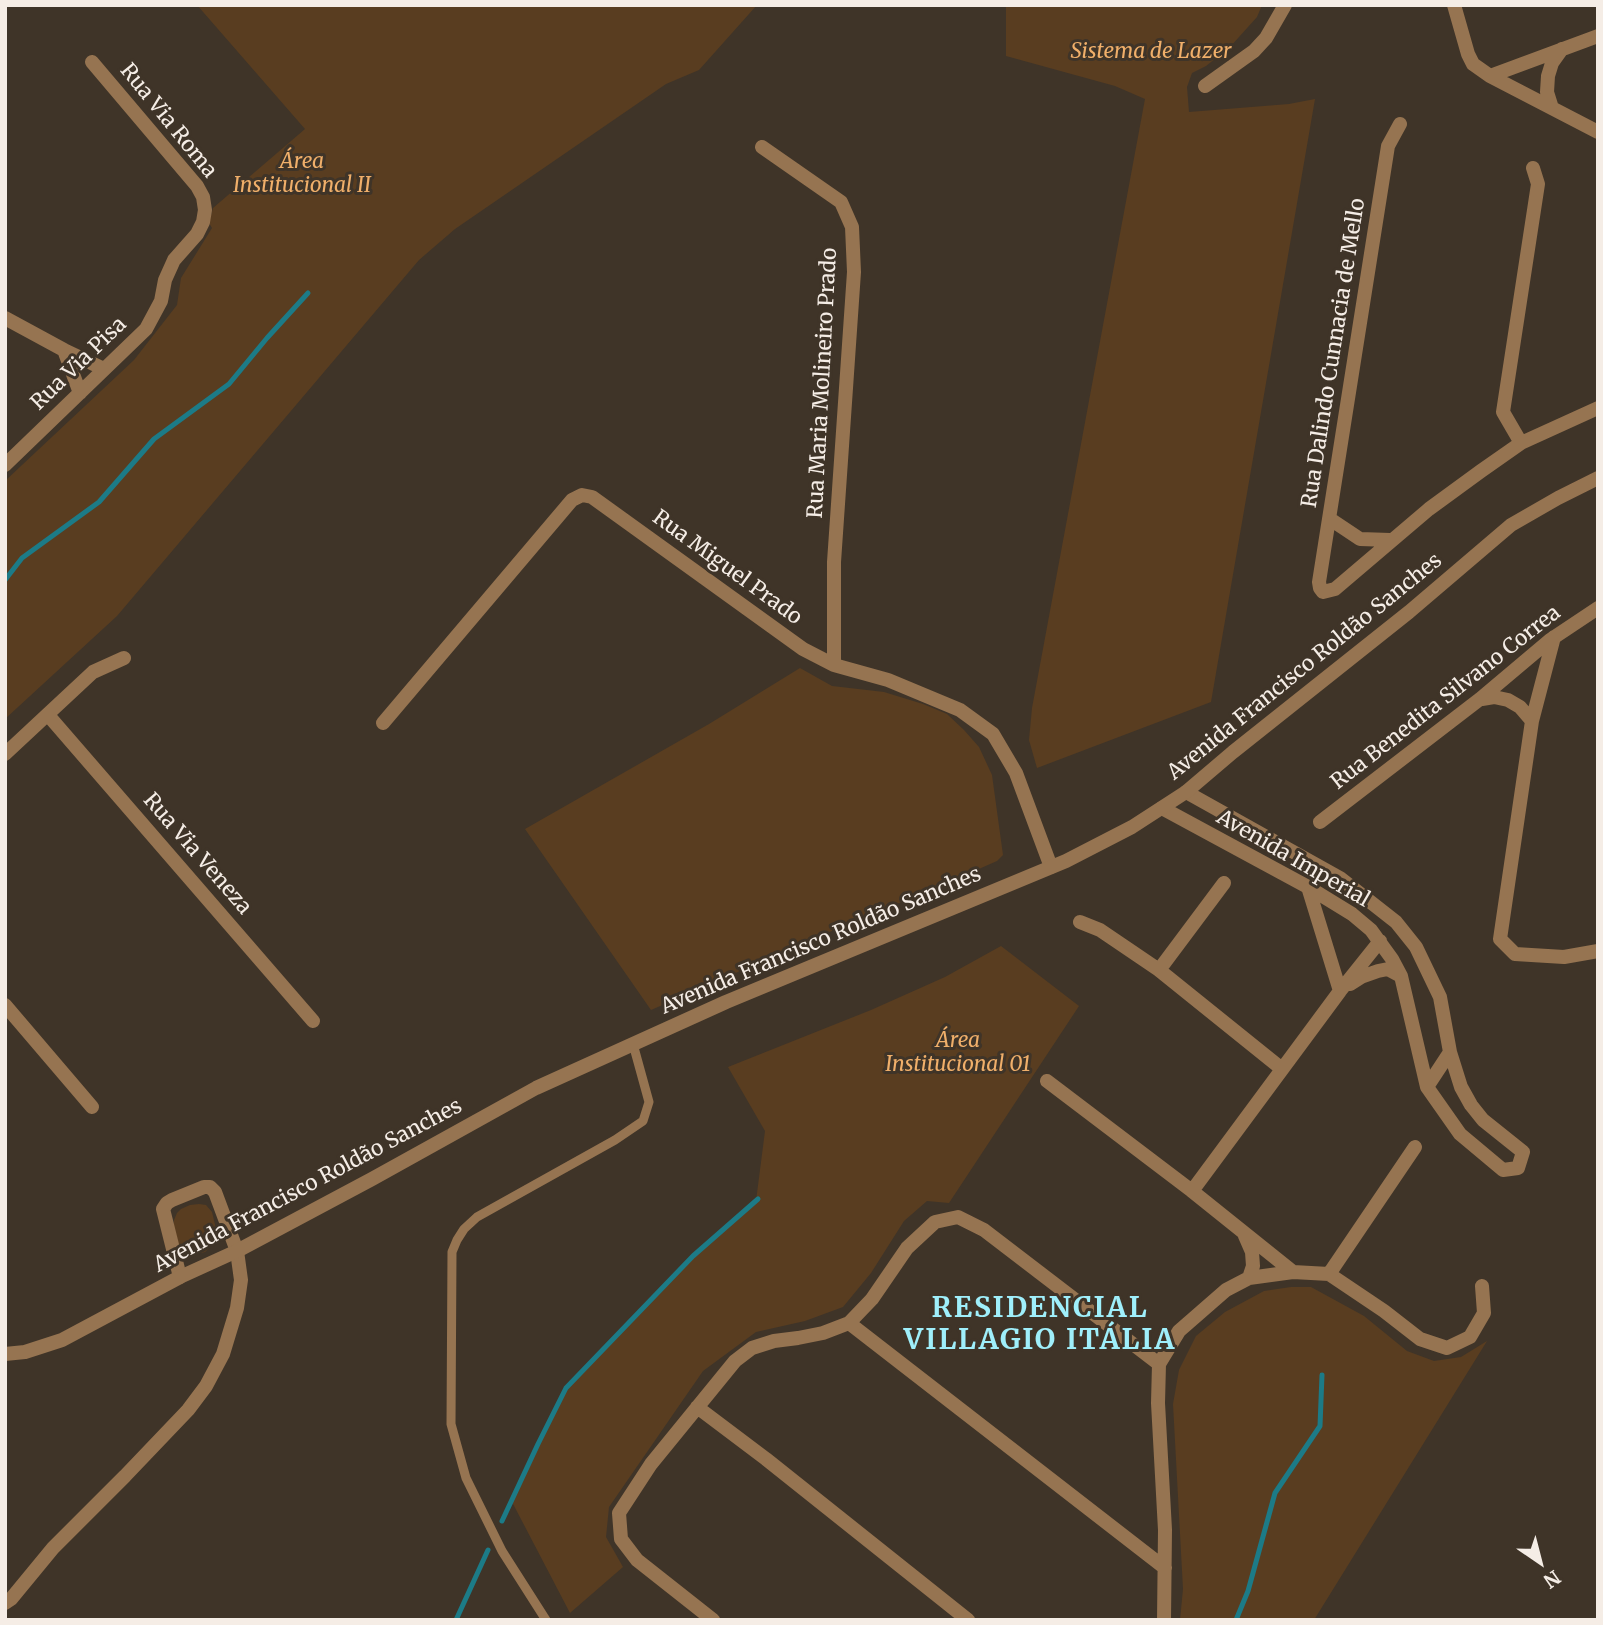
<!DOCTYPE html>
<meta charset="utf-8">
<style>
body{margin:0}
#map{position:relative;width:1603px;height:1625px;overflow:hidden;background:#3f3428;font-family:Merriweather,serif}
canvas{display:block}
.frame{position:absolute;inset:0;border:7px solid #f5ede6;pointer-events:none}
.north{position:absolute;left:1505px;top:1527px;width:70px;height:70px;-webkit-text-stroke:5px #3f3428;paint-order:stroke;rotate:145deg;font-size:19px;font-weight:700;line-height:28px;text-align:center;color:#f5ede6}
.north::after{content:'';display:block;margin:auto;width:24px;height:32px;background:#f5ede6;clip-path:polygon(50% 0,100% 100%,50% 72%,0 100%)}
</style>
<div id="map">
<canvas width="1603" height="1625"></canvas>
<div class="frame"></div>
<div class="north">N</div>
</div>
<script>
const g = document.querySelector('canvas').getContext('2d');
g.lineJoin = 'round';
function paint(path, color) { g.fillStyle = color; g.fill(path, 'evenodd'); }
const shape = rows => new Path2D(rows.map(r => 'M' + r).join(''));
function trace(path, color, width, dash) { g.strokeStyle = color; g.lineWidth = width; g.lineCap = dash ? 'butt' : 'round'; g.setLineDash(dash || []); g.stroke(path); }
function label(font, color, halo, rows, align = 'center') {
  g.font = font + ' Merriweather,serif'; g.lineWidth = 6; g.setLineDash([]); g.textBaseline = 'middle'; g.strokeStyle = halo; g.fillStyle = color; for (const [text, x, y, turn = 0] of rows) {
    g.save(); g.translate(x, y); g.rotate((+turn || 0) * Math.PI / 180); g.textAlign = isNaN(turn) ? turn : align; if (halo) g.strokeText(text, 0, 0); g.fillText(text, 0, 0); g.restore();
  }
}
const green = shape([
 [197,5,757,5,699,70,666,84,455,229,419,260,117,616,5,719,5,481,134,360,177,305,181,278,212,228,209,223,213,208,305,129],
 [1006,5,1262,5,1257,17,1230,47,1206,66,1192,73,1187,87,1189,112,1289,104,1315,99,1211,702,1037,768,1029,740,1032,708,1145,99,1115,86,1006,56],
 [800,668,832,686,884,692,923,704,947,714,964,730,979,747,992,775,1003,855,997,861,931,890,834,930,651,1010,525,829,709,724],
 [1001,946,1079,1006,949,1203,927,1201,904,1221,871,1273,843,1307,805,1321,756,1332,703,1371,609,1507,606,1537,623,1567,570,1613,511,1500,566,1388,693,1256,756,1201,765,1131,728,1067,871,1010,945,977],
 [199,1204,206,1205,212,1212,218,1237,215,1243,205,1252,197,1254,189,1254,181,1248,178,1242,174,1227,174,1220,177,1213,181,1209,190,1205],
 [1291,1287,1311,1287,1364,1316,1407,1351,1434,1361,1461,1357,1487,1341,1314,1620,1180,1620,1183,1589,1173,1404,1179,1370,1196,1336,1225,1312,1264,1291]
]);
const stream = shape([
 [5,580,22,558,99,502,154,439,229,384,267,338,308,293],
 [502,1521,538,1444,566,1388,693,1256,758,1199],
 [456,1620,488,1550],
 [1236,1620,1248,1591,1275,1493,1320,1426,1322,1375]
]);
const service = shape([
 [546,1620,502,1551,466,1478,451,1424,452,1252,457,1240,464,1229,477,1217,615,1140,643,1121,649,1102,633,1044]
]);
const minor = shape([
 [1454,5,1468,54,1473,64,1490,76,1598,132],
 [1490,76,1598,36],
 [1205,86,1254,51,1266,38,1285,5],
 [1552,108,1547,92,1548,76,1552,63,1562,49],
 [1400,124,1388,146,1319,582,1320,588,1323,592,1335,589,1429,509,1481,471,1521,443,1598,408],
 [762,147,841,202,852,227,854,272,834,562,834,665],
 [5,318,64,350],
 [80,393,64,350,104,369],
 [1521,443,1503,412,1538,184,1533,168],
 [5,465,146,329,161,301,165,280,174,260,197,234,203,222,205,210,203,197,197,186,92,62],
 [1330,519,1360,539,1390,540],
 [1554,637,1532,721,1500,939,1515,954,1564,957,1598,951],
 [1482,699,1494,697,1508,700,1520,707,1532,721],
 [48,715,313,1021],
 [383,723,572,500,582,495,592,497,803,649,834,665,888,680,960,710,993,734,1016,773,1051,867],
 [5,754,93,672,124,658],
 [1162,808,1308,887,1352,914,1371,930,1392,959,1401,976,1427,1087,1460,1134,1503,1170,1518,1168,1523,1152,1483,1120,1471,1105,1461,1087,1450,1052,1440,997,1416,947,1396,922,1340,878,1186,792],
 [1320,822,1480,699,1550,640,1598,608],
 [1308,887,1340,991],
 [1080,922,1100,930,1159,970,1282,1069],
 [1159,970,1224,883],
 [1350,984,1361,977,1378,971,1388,969,1401,976],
 [5,1005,92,1107],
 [1047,1081,1192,1191,1293,1272],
 [1427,1087,1450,1052],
 [1192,1191,1340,991,1380,941],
 [1245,1236,1252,1252,1253,1266,1249,1278],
 [1329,1274,1415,1147],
 [849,1323,1165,1568],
 [697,1407,766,1459,968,1620],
 [5,1603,11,1599,53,1548,125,1476,188,1410,206,1386,223,1354,237,1308,241,1280,237,1251,215,1192,210,1187,204,1187,172,1200,167,1203,163,1209,180,1277],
 [713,1620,637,1560,621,1539,619,1513,651,1464,735,1361,752,1348,774,1341,798,1338,823,1333,849,1323,872,1299,907,1248,935,1222,958,1217,984,1230,1159,1364],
 [1164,1620,1165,1530,1158,1403,1159,1364,1179,1331,1226,1290,1249,1278,1293,1272,1329,1274,1384,1311,1420,1339,1447,1348,1470,1337,1484,1313,1482,1286]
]);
const tertiary = shape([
 [5,1354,25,1352,62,1340,180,1277,237,1251,372,1179,536,1088,726,1002,1066,861,1132,827,1186,792,1233,752,1409,612,1511,525,1558,498,1598,478]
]);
const parkNames = [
 ["Sistema de Lazer",1151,52],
 ["Área",302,162],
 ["Institucional II",302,186],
 ["Área",958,1041],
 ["Institucional 01",958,1065]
];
const streetNames = [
 ["Rua Via Roma",168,121,51],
 ["Rua Dalindo Cunnacia de Mello",1334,353,-81],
 ["Rua Via Pisa",79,364,-44],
 ["Rua Maria Molineiro Prado",823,383,-87],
 ["Rua Miguel Prado",727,568,36],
 ["Avenida Francisco Roldão Sanches",1305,667,-39],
 ["Rua Benedita Silvano Correa",1446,698,-38],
 ["Rua Via Veneza",197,854,49],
 ["Avenida Imperial",1293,859,30],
 ["Avenida Francisco Roldão Sanches",821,941,-23],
 ["Avenida Francisco Roldão Sanches",308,1186,-28]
];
const districtNames = [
 ["RESIDENCIAL",1040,1309],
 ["VILLAGIO ITÁLIA",1040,1341]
];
paint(green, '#593d20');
trace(stream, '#1c7b87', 5);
trace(service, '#967451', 9);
trace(minor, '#967451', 14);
trace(tertiary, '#967451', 14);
label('italic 21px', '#f0af6a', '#3f3428', parkNames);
label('21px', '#f5ede6', '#3f3428', streetNames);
g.letterSpacing = '2px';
label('bold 28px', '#9feffb', '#3f3428', districtNames);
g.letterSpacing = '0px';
</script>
